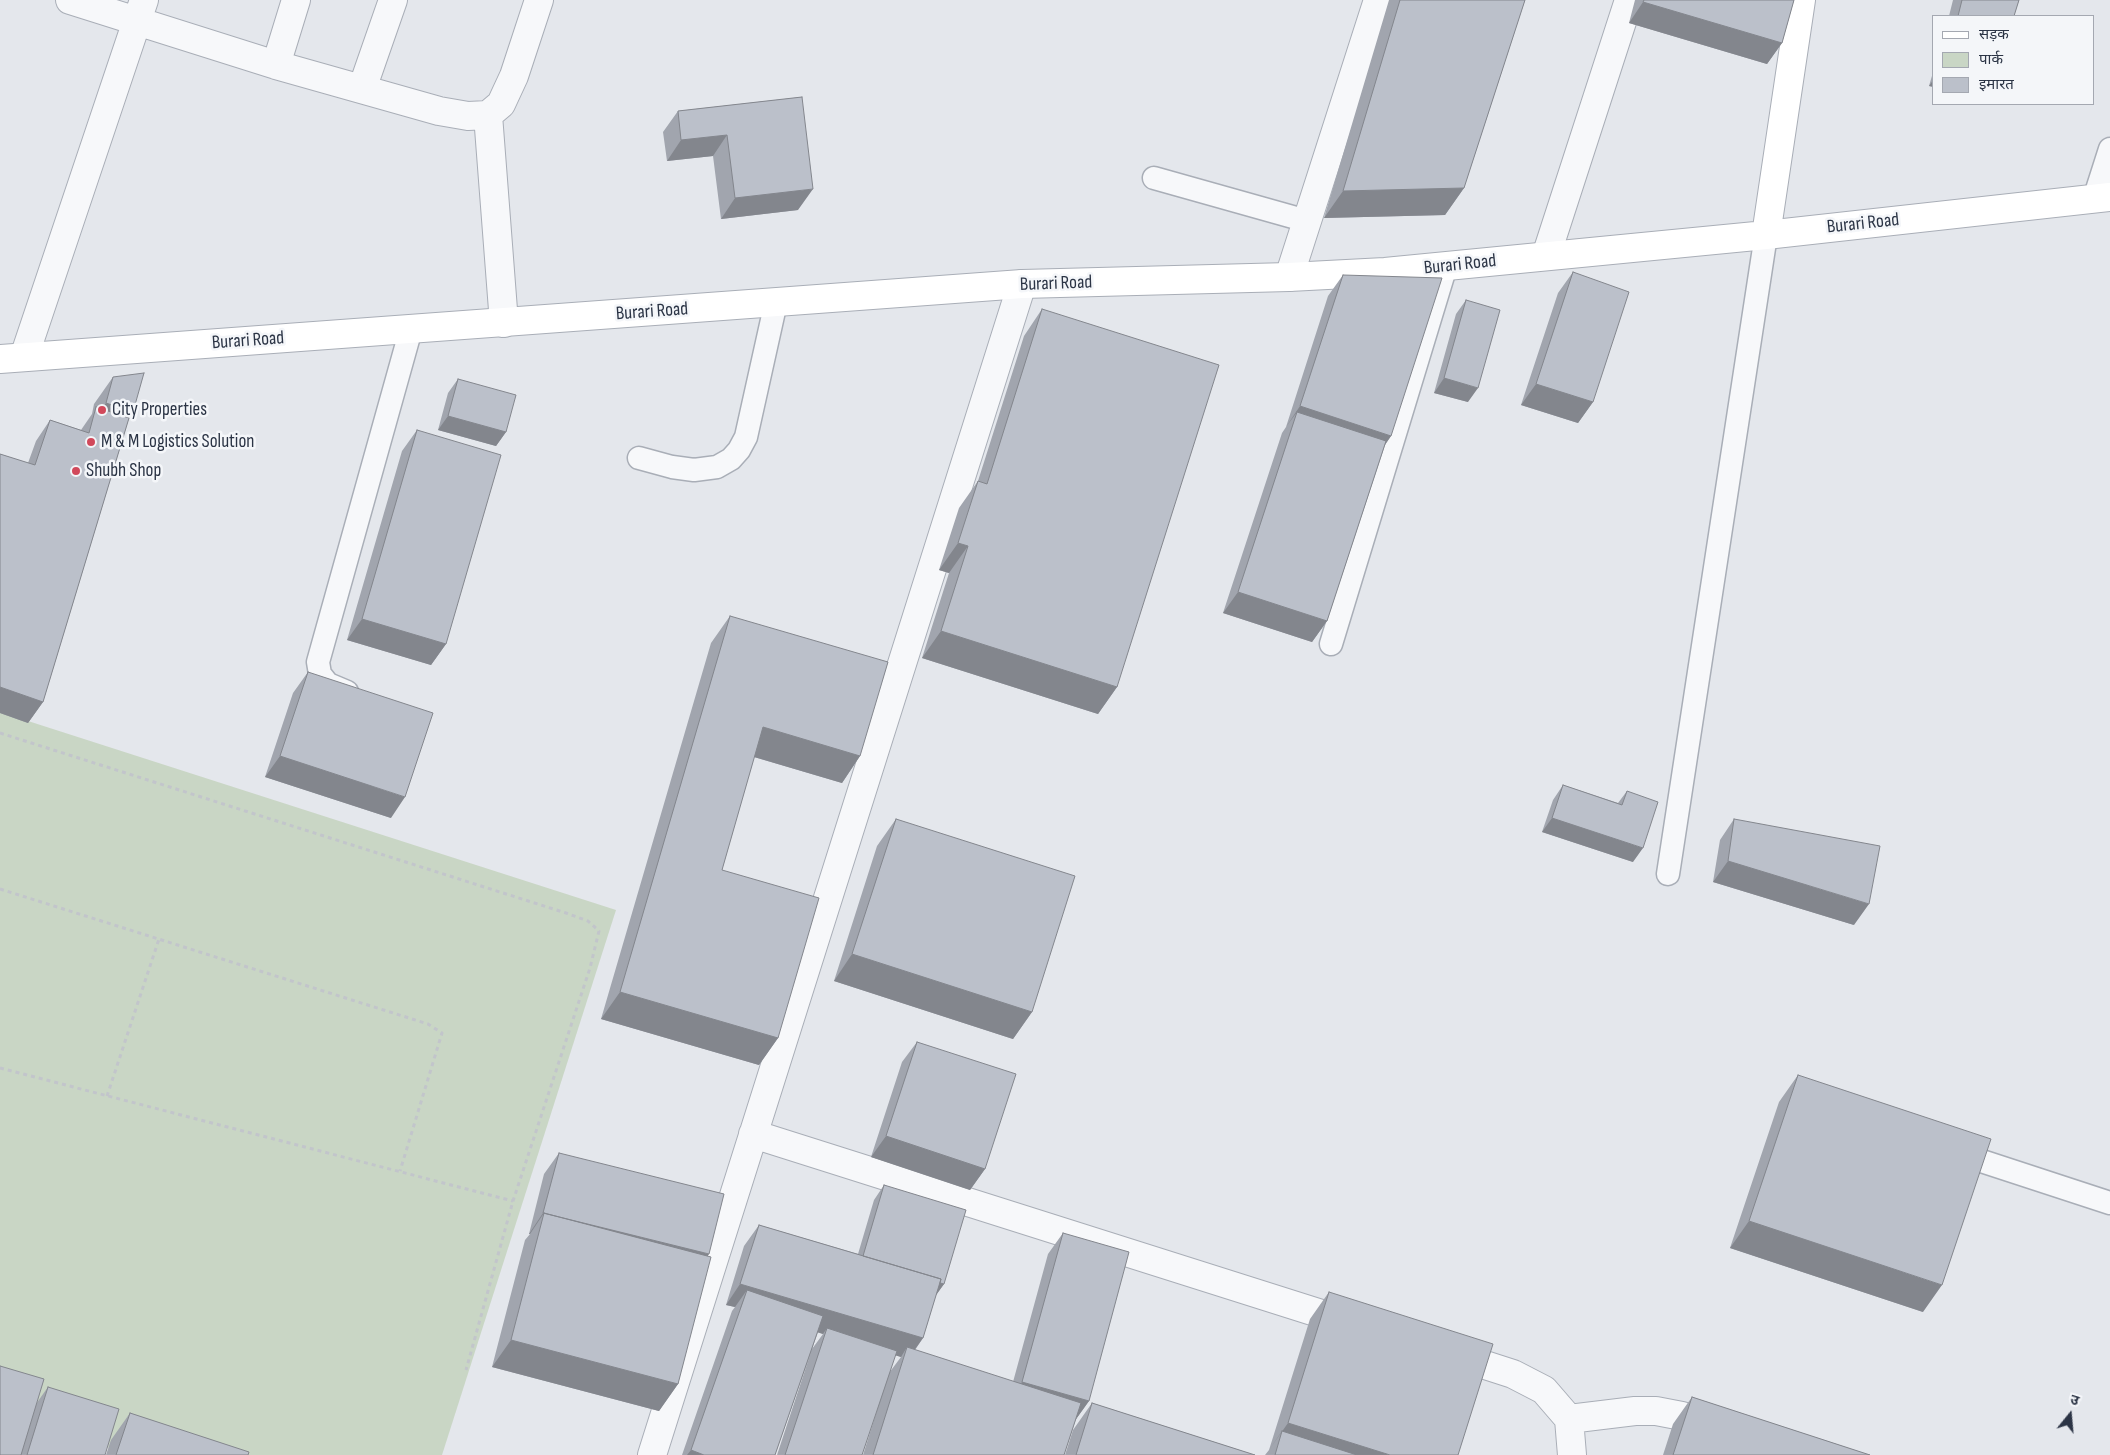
<!DOCTYPE html>
<meta charset="utf-8">
<style>
body{margin:0}
#map{position:relative;width:2110px;height:1455px;overflow:hidden;background:#e4e7ec;font-family:"Sofia Sans Condensed","Noto Sans Devanagari",sans-serif}
canvas{display:block}
.legend{position:absolute;left:1932px;top:15px;width:162px;height:90px;box-sizing:border-box;background:#f4f6f9;border:1px solid #a4a8b1;margin:0;padding:6px 9px;list-style:none;font-size:15px;color:#2b3445}
.legend li{display:flex;align-items:center;gap:10px;height:25px}
.legend b{width:25px;border:1px solid #a4a8b1}
.north{position:absolute;left:2045px;top:1390px;width:50px;height:50px;-webkit-text-stroke:4px #f4f6f9;paint-order:stroke;rotate:17deg;font-size:14px;font-weight:700;line-height:20px;text-align:center;color:#2b3445}
.north::after{content:'';display:block;margin:auto;width:18px;height:22px;background:#2b3445;clip-path:polygon(50% 0,100% 100%,50% 72%,0 100%)}
</style>
<div id="map">
<canvas width="2110" height="1455"></canvas>
<ul class="legend">
<li><b style="height:6px;background:#fff"></b>सड़क</li>
<li><b style="height:14px;background:#c9d6c5"></b>पार्क</li>
<li><b style="height:14px;background:#bbc0ca"></b>इमारत</li>
</ul>
<div class="north">उ</div>
</div>
<script>
const g = document.querySelector('canvas').getContext('2d');
g.lineJoin = 'round';
function paint(path, color) { g.fillStyle = color; g.fill(path, 'evenodd'); }
const shape = rows => new Path2D(rows.map(r => 'M' + r).join(''));
function trace(path, color, width, dash) { g.strokeStyle = color; g.lineWidth = width; g.lineCap = dash ? 'butt' : 'round'; g.setLineDash(dash || []); g.stroke(path); }
function label(font, color, halo, rows, align = 'center') {
  g.font = font + ' "Sofia Sans Condensed",sans-serif'; g.lineWidth = 5; g.setLineDash([]); g.textBaseline = 'middle'; g.strokeStyle = halo; g.fillStyle = color; for (const [text, x, y, turn = 0] of rows) {
    g.save(); g.translate(x, y); g.rotate((+turn || 0) * Math.PI / 180); g.textAlign = isNaN(turn) ? turn : align; if (halo) g.strokeText(text, 0, 0); g.fillText(text, 0, 0); g.restore();
  }
}
const green = shape([
 [0,712,616,910,442,1455,130,1455,0,1410]
]);
const path = shape([
 [0,733,566,913,588,921,599,931,590,968,513,1201,466,1370],
 [0,889,428,1024,442,1033,400,1171],
 [0,1068,513,1201],
 [107,1096,159,939]
]);
const lane = shape([
 [1154,178,1307,221],
 [2094,199,2110,149],
 [639,458,672,467,694,470,717,467,731,459,739,450,746,437,776,302],
 [1331,644,1446,266],
 [347,692,328,684,320,674,318,662,411,329],
 [1668,874,1766,235],
 [1954,1152,2110,1203]
]);
const street = shape([
 [70,0,276,65,439,111,468,116,488,115,501,104,514,76,539,0],
 [276,65,296,0],
 [362,89,393,0],
 [488,115,504,323],
 [1546,256,1629,0],
 [1289,277,1378,0],
 [24,357,144,0],
 [753,1134,1350,1323],
 [1451,1354,1513,1374,1544,1390,1569,1419,1572,1455],
 [1569,1419,1635,1411,1656,1411,1682,1416,1715,1427],
 [652,1455,1022,284]
]);
const secondary = shape([
 [1766,235,1801,0],
 [0,359,1022,284,1289,277,1385,272,1766,235,2110,197]
]);
const wall = shape([
 [1389,0,1525,0,1464,188,1445,215,1324,218],
 [1635,0,1794,0,1782,43,1767,64,1629,23],
 [1953,0,2019,0,2014,16,1949,16],
 [1934,69,1934,87,1929,86],
 [802,97,798,210,721,219,713,156,667,161,663,132,678,111],
 [1573,272,1593,402,1578,423,1521,405,1558,293],
 [1343,275,1391,436,1385,445,1327,621,1312,642,1223,613,1282,433,1286,427,1328,296],
 [1466,300,1468,402,1434,393,1456,314],
 [1042,309,1117,687,1098,714,922,658,949,573,939,570,959,508,978,481,1024,336],
 [113,377,129,418,43,702,28,723,0,713,0,454,28,463,36,441,50,420,81,430,92,414,94,404],
 [458,379,506,432,496,446,438,430,448,393],
 [417,430,446,644,431,665,347,640,402,451],
 [730,616,860,756,842,783,754,757,722,870,778,1038,759,1065,601,1019,711,643],
 [308,672,391,818,265,777,293,693],
 [1563,785,1618,803,1627,791,1633,862,1542,832,1553,800],
 [896,819,1032,1012,1013,1039,834,981,877,846],
 [1734,819,1854,925,1713,882,1720,840],
 [917,1042,985,1169,970,1190,871,1157,902,1062],
 [1798,1075,1923,1312,1730,1248,1779,1102],
 [559,1153,708,1256,678,1384,659,1411,492,1367,525,1240,530,1234,529,1234,544,1174],
 [884,1185,944,1284,936,1295,923,1338,915,1350,1013,1382,1048,1254,1063,1233,1089,1401,1076,1419,1064,1455,863,1455,879,1404,862,1455,777,1455,812,1349,823,1334,818,1332,775,1455,682,1455,732,1311,735,1307,726,1305,744,1246,759,1225,858,1254,874,1200],
 [895,1355,901,1357,889,1373],
 [1329,1292,1458,1455,1265,1455,1269,1450,1310,1319],
 [48,1387,105,1455,0,1455],
 [1692,1397,1870,1455,1663,1455,1673,1424],
 [1092,1403,1255,1455,1065,1455,1073,1430],
 [130,1413,248,1455,106,1455,111,1440]
]);
const shadedWall = shape([
 [1643,2,1782,43,1767,64,1629,23],
 [1934,79,1934,87,1929,86],
 [727,135,713,156,667,161,681,140],
 [1464,188,1445,215,1324,218,1343,191],
 [813,189,798,210,721,219,735,198],
 [1444,378,1478,388,1468,402,1434,393],
 [1536,384,1593,402,1578,423,1521,405],
 [106,403,133,412,114,439,92,423],
 [1300,406,1391,436,1377,456,1297,412,1286,427],
 [448,416,506,432,496,446,438,430],
 [958,543,968,546,949,573,939,570],
 [1238,592,1327,621,1312,642,1223,613],
 [362,619,446,644,431,665,347,640],
 [941,631,1117,687,1098,714,922,658],
 [0,687,43,702,28,723,0,713],
 [763,727,860,756,842,783,744,754],
 [280,756,405,797,391,818,265,777],
 [1552,818,1643,848,1633,862,1542,832],
 [1728,861,1869,904,1854,925,1713,882],
 [852,954,1032,1012,1013,1039,834,981],
 [620,992,778,1038,759,1065,601,1019],
 [886,1136,985,1169,970,1190,871,1157],
 [543,1213,709,1254,695,1275,544,1213,530,1234,529,1234],
 [1749,1221,1942,1285,1923,1312,1730,1248],
 [862,1259,944,1284,934,1298],
 [740,1284,923,1338,908,1359,907,1347,901,1357,825,1334,827,1328,823,1334,740,1309,747,1290,735,1307,726,1305],
 [511,1340,678,1384,659,1411,492,1367],
 [1022,1382,1089,1401,1074,1422,1007,1403],
 [1288,1423,1390,1455,1286,1455,1282,1431,1269,1450],
 [691,1450,704,1455,687,1455]
]);
const building = shape([
 [1400,0,1525,0,1464,188,1343,191,1400,0],
 [1644,0,1794,0,1782,43,1643,2,1644,0],
 [1962,0,2019,0,2014,16,1958,16,1962,0],
 [802,97,813,189,735,198,727,135,681,140,678,111,802,97],
 [1573,272,1629,292,1593,402,1536,384,1573,272],
 [1343,275,1442,278,1391,436,1300,406,1343,275],
 [1466,300,1500,310,1478,388,1444,378,1466,300],
 [1042,309,1219,365,1117,687,941,631,968,546,958,543,978,481,987,484,1042,309],
 [144,373,133,412,106,403,113,377,144,373],
 [458,379,516,395,506,432,448,416,458,379],
 [96,407,129,418,43,702,0,687,0,454,35,465,50,420,89,433,96,407],
 [1297,412,1386,441,1327,621,1238,592,1297,412],
 [417,430,501,455,446,644,362,619,417,430],
 [730,616,888,662,860,756,763,727,722,870,819,898,778,1038,620,992,730,616],
 [308,672,433,713,405,797,280,756,308,672],
 [1563,785,1622,805,1627,791,1658,802,1643,848,1552,818,1563,785],
 [896,819,1075,876,1032,1012,852,954,896,819],
 [1734,819,1880,846,1869,904,1728,861,1734,819],
 [917,1042,1016,1074,985,1169,886,1136,917,1042],
 [1798,1075,1991,1139,1942,1285,1749,1221,1798,1075],
 [559,1153,724,1194,709,1254,543,1213,559,1153],
 [884,1185,966,1210,944,1284,940,1283,941,1279,863,1256,884,1185],
 [544,1213,711,1257,678,1384,511,1340,544,1213],
 [759,1225,941,1279,923,1338,740,1284,759,1225],
 [1063,1233,1129,1252,1089,1401,1022,1382,1063,1233],
 [747,1290,823,1316,775,1455,704,1455,691,1450,747,1290],
 [1329,1292,1493,1344,1458,1455,1390,1455,1288,1423,1329,1292],
 [827,1328,897,1351,862,1455,785,1455,827,1328],
 [907,1347,1081,1403,1064,1455,873,1455,907,1347],
 [0,1366,44,1379,21,1455,0,1455,0,1366],
 [48,1387,119,1409,105,1455,27,1455,48,1387],
 [1692,1397,1870,1455,1673,1455,1692,1397],
 [1092,1403,1255,1455,1076,1455,1092,1403],
 [130,1413,249,1452,248,1455,116,1455,130,1413],
 [1282,1431,1357,1455,1275,1455,1282,1431]
]);
const markers = [
 [102,410,5,"#d1495b"],
 [91,442,5,"#d1495b"],
 [76,471,5,"#d1495b"]
];
const streetNames = [
 ["Burari Road",1863,224,-6],
 ["Burari Road",1460,265,-6],
 ["Burari Road",1056,284,-2],
 ["Burari Road",652,312,-4],
 ["Burari Road",248,341,-4]
];
const poiNames = [
 ["City Properties",112,410],
 ["M & M Logistics Solution",101,442],
 ["Shubh Shop",86,471]
];
paint(green, '#c9d6c5');
trace(lane, '#a9aeb7', 25);
trace(street, '#a9aeb7', 30);
trace(secondary, '#a9aeb7', 30);
trace(path, '#c2c5cb', 3, [4, 4]);
trace(lane, '#f7f8fa', 22);
trace(street, '#f7f8fa', 28);
trace(secondary, '#fff', 28);
paint(wall, '#a1a5ae');
paint(shadedWall, '#83868d');
paint(building, '#bbc0ca');
trace(building, '#83868d', 1);
for (const [x, y, r, color] of markers) { const dot = new Path2D(); dot.arc(x, y, r, 0, 2 * Math.PI); g.fillStyle = color; g.fill(dot); trace(dot, '#f4f6f9', 2); }
label('19px', '#2b3445', '#f4f6f9', streetNames);
label('19px', '#2b3445', '#f4f6f9', poiNames, 'left');
</script>
